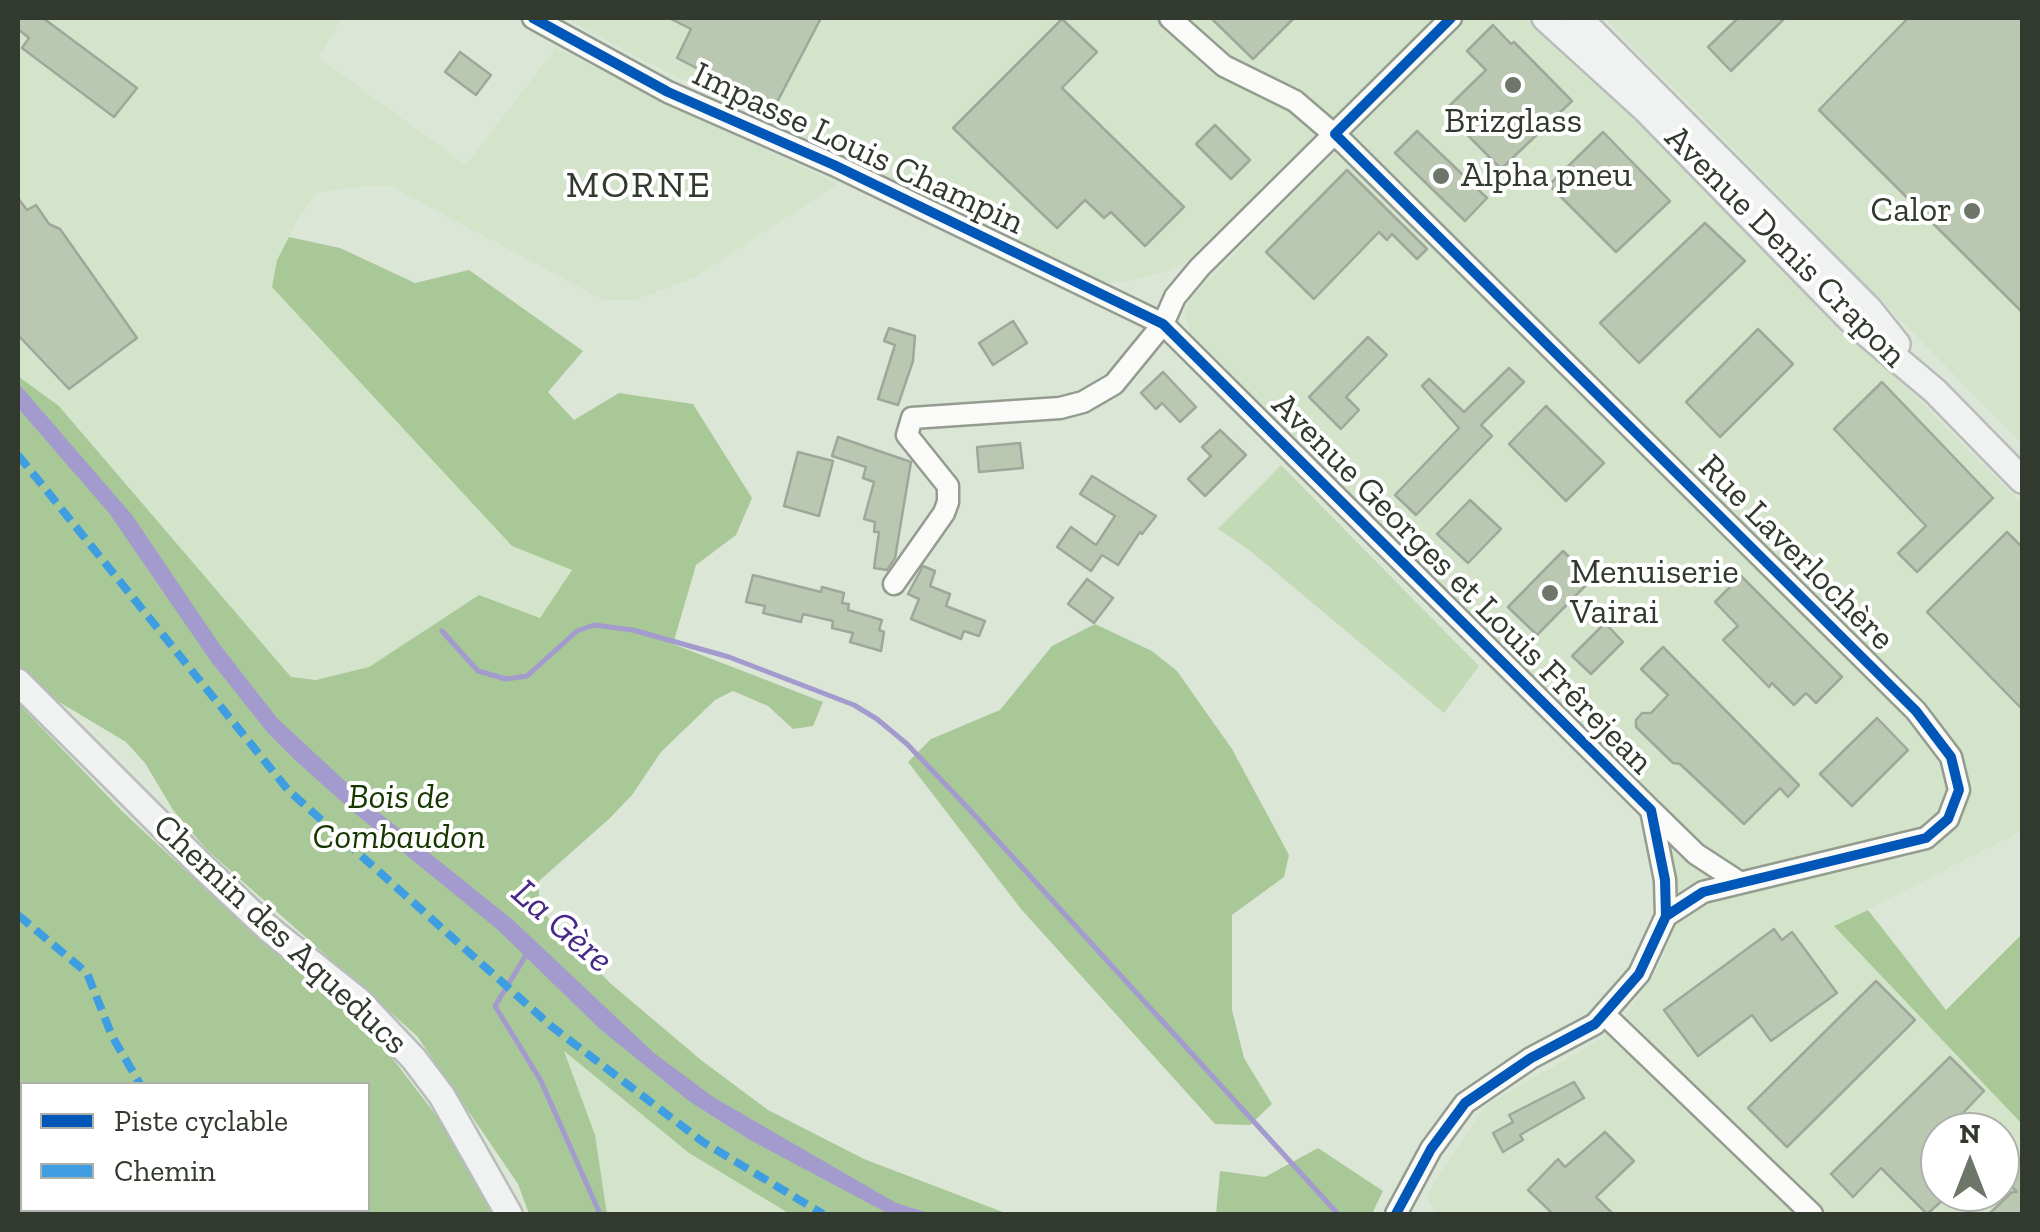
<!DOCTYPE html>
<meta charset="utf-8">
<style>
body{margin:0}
#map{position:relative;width:2040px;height:1232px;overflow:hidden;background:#dce6d7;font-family:"Zilla Slab",serif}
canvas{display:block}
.frame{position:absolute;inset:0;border:20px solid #32392e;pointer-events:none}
.legend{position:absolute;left:20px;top:1082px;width:350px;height:130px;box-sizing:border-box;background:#fff;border:2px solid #adb0ab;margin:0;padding:12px 18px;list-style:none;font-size:30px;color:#32392e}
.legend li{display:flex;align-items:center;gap:20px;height:50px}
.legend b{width:50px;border:2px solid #adb0ab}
.north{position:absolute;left:1920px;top:1112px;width:100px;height:100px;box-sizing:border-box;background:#fff;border:2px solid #adb0ab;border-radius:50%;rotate:0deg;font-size:28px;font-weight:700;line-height:40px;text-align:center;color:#32392e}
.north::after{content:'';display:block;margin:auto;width:35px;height:45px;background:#6e7669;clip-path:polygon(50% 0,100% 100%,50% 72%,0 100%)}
</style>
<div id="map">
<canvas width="2040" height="1232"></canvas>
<div class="frame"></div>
<ul class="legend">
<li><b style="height:12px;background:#0057b8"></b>Piste cyclable</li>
<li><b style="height:12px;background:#3e9ee1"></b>Chemin</li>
</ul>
<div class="north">N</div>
</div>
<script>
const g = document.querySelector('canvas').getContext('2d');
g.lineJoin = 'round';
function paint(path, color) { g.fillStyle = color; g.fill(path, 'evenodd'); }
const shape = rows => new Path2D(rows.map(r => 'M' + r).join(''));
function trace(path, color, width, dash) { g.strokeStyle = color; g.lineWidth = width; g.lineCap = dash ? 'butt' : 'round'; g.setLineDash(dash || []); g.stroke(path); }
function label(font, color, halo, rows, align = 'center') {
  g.font = font + ' "Zilla Slab",serif'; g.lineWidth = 8; g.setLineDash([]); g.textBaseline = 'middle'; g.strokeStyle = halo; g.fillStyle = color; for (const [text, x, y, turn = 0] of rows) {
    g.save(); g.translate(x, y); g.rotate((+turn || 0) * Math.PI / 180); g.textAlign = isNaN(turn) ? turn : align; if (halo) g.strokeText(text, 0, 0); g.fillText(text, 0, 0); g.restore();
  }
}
const built = shape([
 [18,18,342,18,318,57,466,165,556,48,837,184,696,277,635,300,604,300,392,187,367,186,318,192,301,213,277,260,512,546,572,569,540,619,479,595,369,667,316,680,291,677,60,406,18,376],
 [566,18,1435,18,1186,262,1163,273,1131,281,1103,282,647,62],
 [1467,18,1539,18,2022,504,2022,831,1835,926,2022,1124,2022,1214,1436,1214,1426,1196,1486,1105,1598,1041,1621,1022,1656,972,1670,939,1672,894,1659,808,1645,785,1192,342,1185,314,1189,300],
 [1940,1132,2000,1132,2000,1192,1940,1192],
 [1605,18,2022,18,2022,444],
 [562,1049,689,1153,790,1214,607,1214,595,1135]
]);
const green = shape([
 [1281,465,1479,666,1444,713,1248,549,1218,529]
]);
const forest = shape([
 [289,237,340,248,415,283,469,270,583,351,548,392,574,420,619,393,693,404,752,498,736,535,696,565,673,644,823,702,813,726,793,729,768,706,733,691,715,700,661,752,632,795,609,819,539,881,539,908,610,983,701,1060,768,1110,864,1159,1008,1214,790,1214,689,1153,564,1051,595,1135,607,1214,529,1214,518,1184,417,1036,206,849,173,810,145,763,126,742,39,690,18,669,18,376,59,406,291,677,316,680,369,667,479,595,540,618,572,570,512,546,272,287,277,260],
 [1095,624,1152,651,1177,671,1232,749,1289,855,1284,877,1232,915,1232,1010,1244,1058,1272,1104,1250,1125,1215,1124,1021,909,908,762,931,739,1000,710,1052,646],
 [18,703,122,811,233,915,306,969,367,1025,442,1123,495,1214,18,1214],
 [22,1084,368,1084,368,1210,22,1210],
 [1868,910,1946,1010,2022,934,2022,1124,1834,926],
 [1318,1148,1383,1191,1372,1214,1216,1214,1220,1171,1265,1177]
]);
const water = shape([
 [18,383,132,515,220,645,277,718,377,811,514,921,654,1053,713,1097,896,1203,932,1214,889,1214,750,1140,689,1101,600,1029,497,929,351,810,295,760,268,733,210,660,109,513,18,408]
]);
const stream = shape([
 [442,631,478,671,506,679,527,676,577,631,594,625,633,630,729,657,854,705,877,719,907,744,968,808,1338,1214],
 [528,952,495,1006,541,1081,600,1214]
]);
const building = shape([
 [18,18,43,18,137,88,114,117,22,48,29,38,18,29,18,18],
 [669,18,821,18,774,108,677,58,691,29,669,18],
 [1211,18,1294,18,1253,59,1211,18],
 [1738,18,1785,18,1731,71,1708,47,1738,18],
 [1908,18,2022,18,2022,312,1819,110,1908,18],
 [1062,19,1097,52,1062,88,1184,207,1145,246,1111,212,1104,218,1085,200,1057,228,953,128,1062,19],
 [1493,25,1511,44,1514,42,1572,101,1501,169,1444,111,1486,70,1467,51,1493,25],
 [460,52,491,75,476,95,445,72,460,52],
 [1215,125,1250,160,1231,179,1196,144,1215,125],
 [1417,131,1487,198,1465,221,1395,153,1417,131],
 [1603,132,1670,201,1616,252,1549,185,1603,132],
 [1347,170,1427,249,1417,259,1392,234,1387,240,1379,232,1314,299,1266,252,1347,170],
 [18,198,27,210,36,205,49,224,60,229,137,338,69,389,18,335,18,198],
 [1705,223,1745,261,1639,363,1600,323,1705,223],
 [1013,321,1027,343,993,365,979,343,1013,321],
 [889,328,915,336,913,361,898,405,878,399,895,345,884,341,889,328],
 [1758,329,1793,364,1720,437,1686,402,1758,329],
 [1368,337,1387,355,1346,397,1359,410,1341,429,1309,397,1368,337],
 [1509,368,1524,382,1481,425,1492,436,1416,515,1395,495,1459,428,1422,386,1429,379,1464,412,1509,368],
 [1163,372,1196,407,1180,422,1162,403,1156,409,1141,393,1163,372],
 [1882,382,1993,498,1917,572,1898,553,1926,526,1834,429,1882,382],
 [1546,406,1604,463,1566,501,1509,444,1546,406],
 [1220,430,1246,455,1205,496,1188,479,1211,456,1202,447,1220,430],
 [838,437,911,462,895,558,887,570,874,568,879,532,874,532,875,522,864,519,874,482,863,478,866,467,832,456,838,437],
 [1020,443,1023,468,979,472,977,447,1020,443],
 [798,452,833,461,819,516,784,506,798,452],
 [1092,476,1156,516,1142,534,1140,532,1118,565,1102,555,1091,571,1057,547,1071,527,1096,545,1115,516,1080,494,1092,476],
 [1470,500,1501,529,1468,563,1437,534,1470,500],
 [2007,532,2022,547,2022,709,1927,612,2007,532],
 [1563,551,1592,579,1537,635,1508,607,1563,551],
 [923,566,935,571,930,586,950,594,946,606,985,621,979,636,964,631,961,639,911,619,919,599,908,594,923,566],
 [753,575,821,592,822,587,844,593,842,603,849,604,848,610,882,620,879,630,884,632,881,651,850,642,853,633,832,628,833,621,803,614,801,622,763,613,765,606,746,602,753,575],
 [1741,576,1842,677,1816,703,1806,693,1794,705,1772,683,1769,687,1723,640,1738,626,1715,602,1741,576],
 [1087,579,1113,598,1094,623,1068,604,1087,579],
 [1605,623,1623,642,1591,674,1572,656,1605,623],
 [1663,647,1799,785,1788,797,1780,788,1744,824,1680,764,1673,763,1636,727,1636,720,1642,713,1651,713,1668,695,1641,669,1663,647],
 [1877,718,1908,750,1852,806,1820,774,1877,718],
 [1774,929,1782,940,1792,932,1837,993,1771,1041,1752,1015,1698,1056,1664,1010,1774,929],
 [1876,981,1915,1020,1787,1147,1748,1108,1876,981],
 [1950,1057,1984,1091,1959,1117,1974,1132,1940,1132,1940,1192,1952,1192,1927,1214,1881,1168,1853,1197,1831,1174,1950,1057],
 [1574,1082,1584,1098,1520,1135,1523,1140,1503,1152,1493,1133,1513,1122,1509,1115,1574,1082],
 [1605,1132,1634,1161,1596,1197,1613,1214,1553,1214,1528,1190,1558,1159,1565,1167,1605,1132],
 [2022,1157,2022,1214,1989,1214,2012,1192,2017,1192,2002,1177,2022,1157]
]);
const minor = shape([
 [533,18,668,92,834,165,1163,324,1651,810,1665,880,1666,916,1639,974,1595,1024,1531,1058,1465,1103,1431,1149,1396,1214],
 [1170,18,1224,66,1295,101,1344,143,1916,711,1951,757,1959,790,1948,819,1926,838,1703,892,1666,916],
 [894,584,944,513,948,502,948,486,907,435,912,418,1060,408,1083,402,1114,384,1163,324,1175,297,1200,267,1451,18],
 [1651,810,1696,854,1739,882],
 [1605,1015,1812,1214]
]);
const major = shape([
 [1545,18,1646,110,1853,322,1935,391,2022,480],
 [1579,18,1869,309,1897,344],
 [18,682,205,869,269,929,359,1001,414,1059,442,1096,509,1214]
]);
const quiet = shape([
 [18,455,288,790,551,1026,703,1142,823,1214],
 [18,915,87,973,112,1036,140,1084],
 [183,1210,183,1214]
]);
const cycleway = shape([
 [533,18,668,92,834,165,1163,324,1651,810,1665,880,1666,916,1639,974,1595,1024,1531,1058,1465,1103,1431,1149,1396,1214],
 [1451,18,1335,134,1916,711,1951,757,1959,790,1948,819,1926,838,1703,892,1666,916]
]);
const markers = [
 [1513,85,10,"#6e7669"],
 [1441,176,10,"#6e7669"],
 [1972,211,10,"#6e7669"],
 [1550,593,10,"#6e7669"]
];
const poiNames = [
 ["Brizglass",1513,122,"center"],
 ["Alpha pneu",1461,176],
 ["Calor",1952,211,"right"],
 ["Menuiserie",1570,573],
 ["Vairai",1570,613]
];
const streetNames = [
 ["Impasse Louis Champin",858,149,25],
 ["Avenue Denis Crapon",1785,247,45],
 ["Rue Laverlochère",1796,553,45],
 ["Avenue Georges et Louis Frêrejean",1462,584,45],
 ["Chemin des Aqueducs",280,935,43]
];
const parkNames = [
 ["Bois de",399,798],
 ["Combaudon",399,838]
];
const neighbourhoodNames = [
 ["MORNE",639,186]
];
const waterNames = [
 ["La Gère",562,927,41]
];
paint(built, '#d3e4cb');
paint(green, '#c2dab5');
paint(forest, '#a9c897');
paint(water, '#a39acd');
trace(stream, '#a39acd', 5);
paint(building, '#bac8b2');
trace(building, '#9fa79b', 2.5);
trace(minor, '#949c90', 25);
trace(major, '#b8bcba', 30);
trace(minor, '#fafbf9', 20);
trace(major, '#f0f2f2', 25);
trace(quiet, '#3e9ee1', 8, [15, 8]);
trace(cycleway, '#0057b8', 10);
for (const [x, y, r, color] of markers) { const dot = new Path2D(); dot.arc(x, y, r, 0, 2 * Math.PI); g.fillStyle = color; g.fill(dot); trace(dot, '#fff', 4); }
label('35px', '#32392e', '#fff', poiNames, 'left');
label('35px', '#32392e', '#fff', streetNames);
label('italic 35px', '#173600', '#fff', parkNames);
g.letterSpacing = '2.5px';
label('38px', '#32392e', '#fff', neighbourhoodNames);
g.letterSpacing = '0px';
label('italic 38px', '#472987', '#fff', waterNames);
</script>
